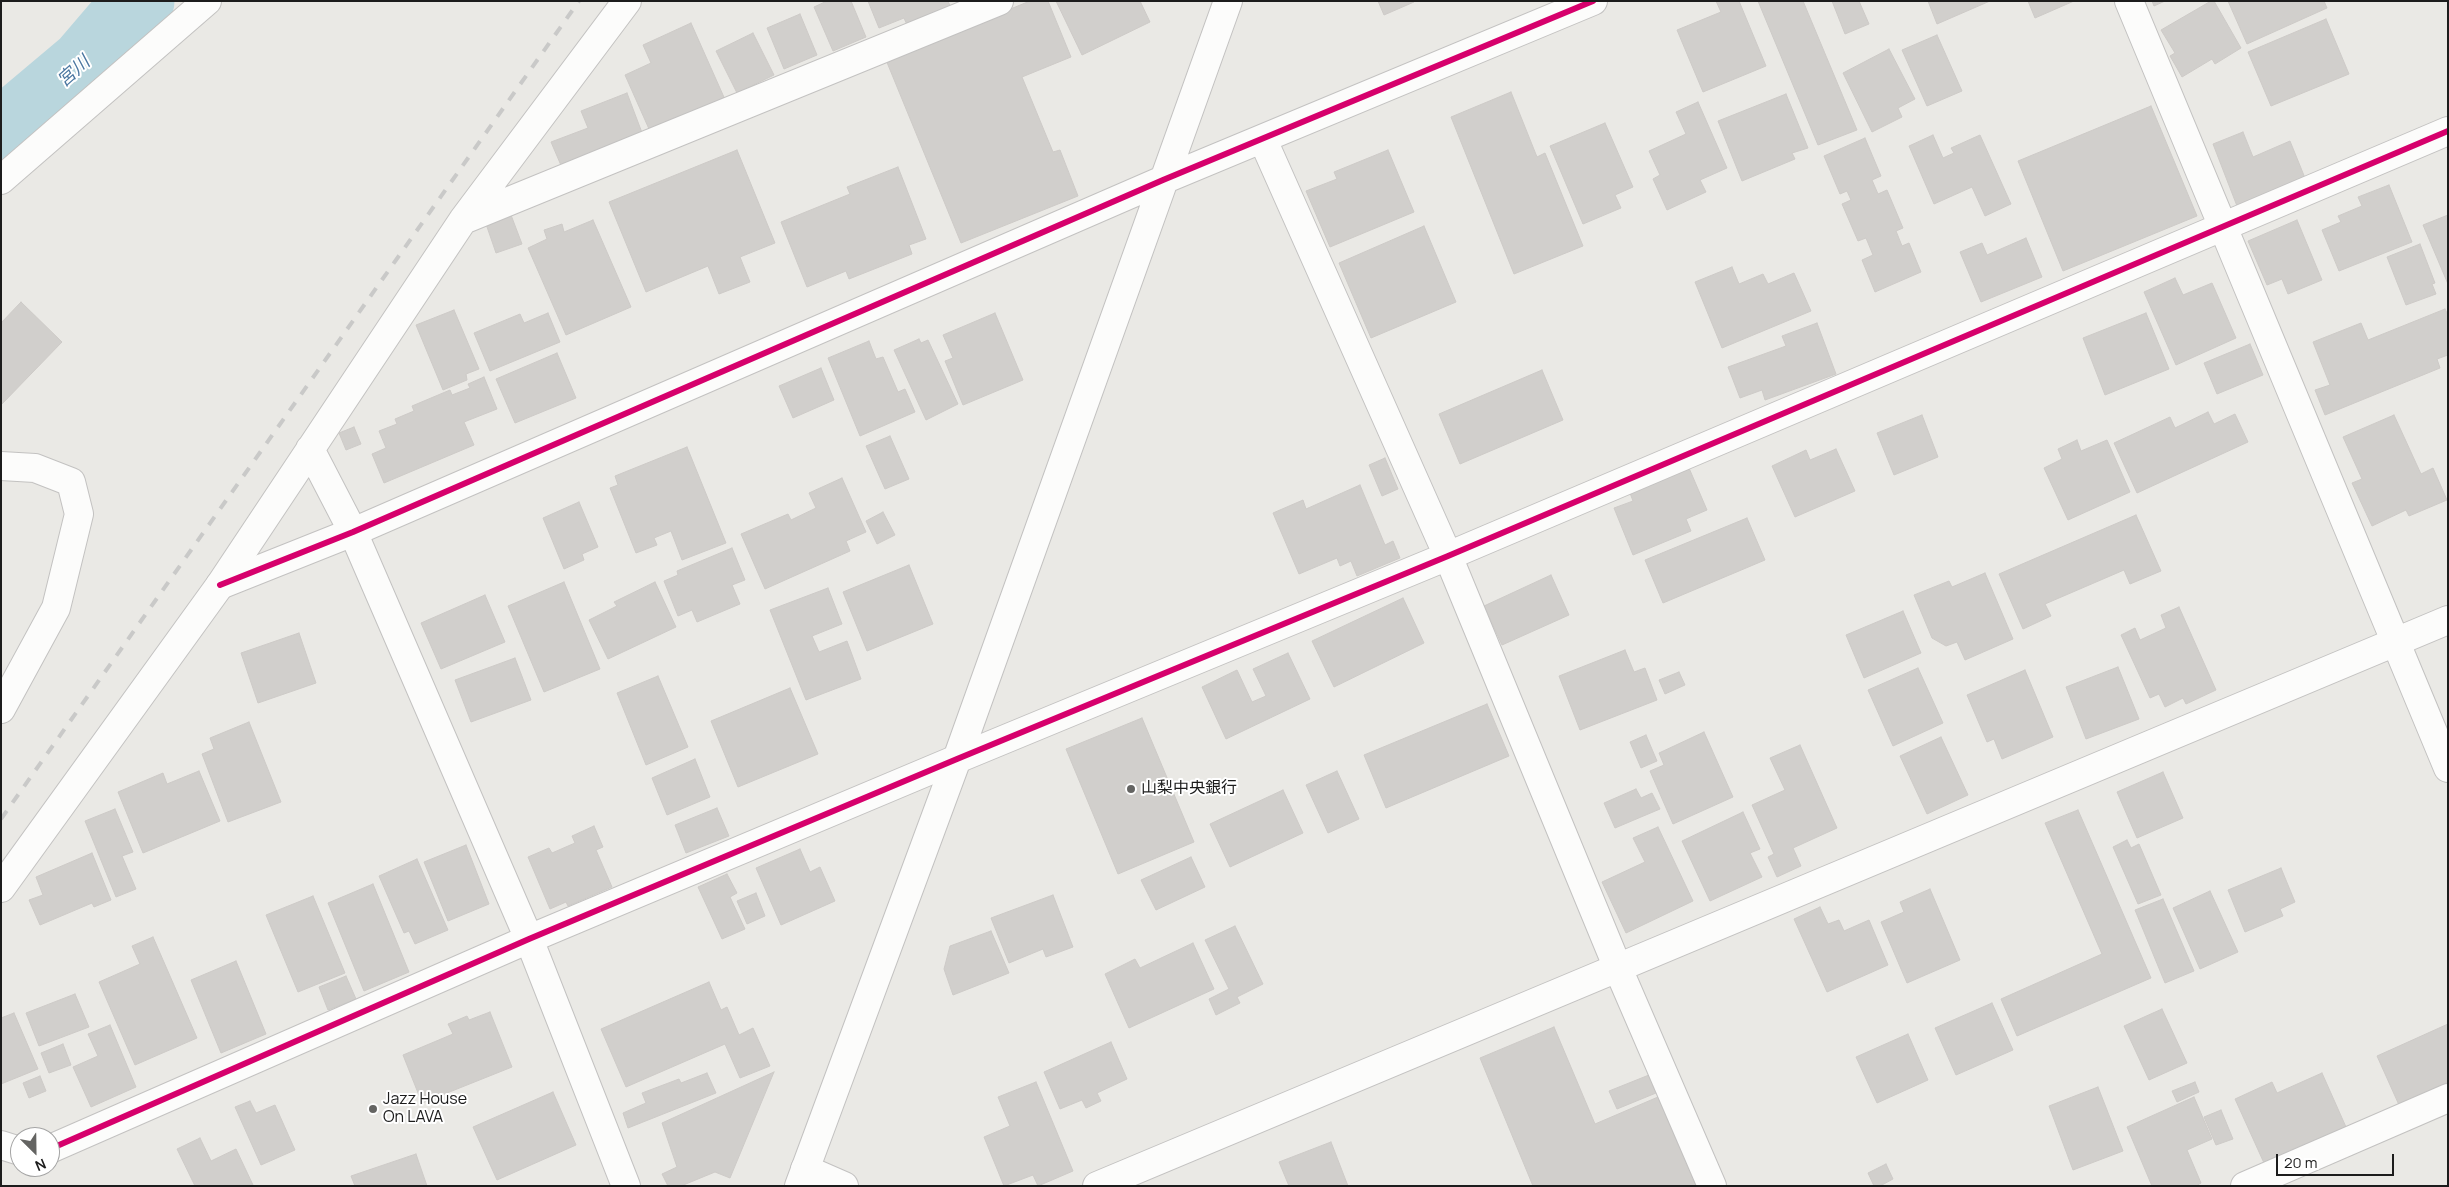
<!DOCTYPE html>
<meta charset="utf-8">
<style>
body{margin:0}
#map{position:relative;width:2449px;height:1187px;overflow:hidden;background:#eae9e5;font-family:Manrope,sans-serif}
canvas{display:block}
.frame{position:absolute;inset:0;border:2px solid #1c1c1c;pointer-events:none}
.north{position:absolute;left:10px;top:1127px;width:50px;height:50px;box-sizing:border-box;background:#fff;border:1px solid #a4a4a4;border-radius:50%;rotate:157deg;font-size:14px;font-weight:700;line-height:20px;text-align:center;color:#1c1c1c}
.north::after{content:'';display:block;margin:auto;width:18px;height:22px;background:#646462;clip-path:polygon(50% 0,100% 100%,50% 72%,0 100%)}
.scale{position:absolute;left:2276px;top:1154px;width:118px;height:22px;box-sizing:border-box;border:2px solid #1c1c1c;border-top:0;padding-left:6px;font-size:15px;line-height:18px;white-space:nowrap;color:#1c1c1c;-webkit-text-stroke:4px #fff;paint-order:stroke}
</style>
<div id="map">
<canvas width="2449" height="1187"></canvas>
<div class="frame"></div>
<div class="north">N</div>
<div class="scale">20 m</div>
</div>
<script>
const g = document.querySelector('canvas').getContext('2d');
g.lineJoin = 'round';
const shape = rows => new Path2D(rows.map(r => 'M' + r).join(''));
function trace(path, color, width, dash) { g.strokeStyle = color; g.lineWidth = width; g.lineCap = dash ? 'butt' : 'round'; g.setLineDash(dash || []); g.stroke(path); }
function paint(path, color) { g.fillStyle = color; g.fill(path, 'evenodd'); }
function label(font, color, halo, rows, align = 'center') {
  g.font = font + ' Manrope,"Noto Sans JP",sans-serif'; g.lineWidth = 4; g.setLineDash([]); g.textBaseline = 'middle'; g.strokeStyle = halo; g.fillStyle = color; for (const [text, x, y, turn = 0] of rows) {
    g.save(); g.translate(x, y); g.rotate((+turn || 0) * Math.PI / 180); g.textAlign = isNaN(turn) ? turn : align; if (halo) g.strokeText(text, 0, 0); g.fillText(text, 0, 0); g.restore();
  }
}
const river = shape([
 [1,135,85,64,139,1]
]);
const building = shape([
 [827,1,851,1,866,37,833,51,814,7,827,1],
 [868,1,948,1,951,8,908,27,904,18,879,28,868,1],
 [1030,1,1048,1,1071,57,1022,77,1053,152,1060,150,1078,196,961,243,886,60,1030,1],
 [1056,1,1140,1,1150,22,1082,55,1056,1],
 [1378,1,1414,1,1414,2,1384,15,1378,1],
 [1716,1,1739,1,1766,66,1703,92,1677,30,1721,12,1716,1],
 [1758,1,1803,1,1857,130,1818,145,1758,1],
 [1832,1,1859,1,1869,24,1845,34,1832,1],
 [1928,1,1990,1,1937,24,1928,1],
 [2028,1,2074,1,2035,18,2028,1],
 [2152,1,2165,1,2154,6,2152,1],
 [2211,1,2214,1,2241,48,2215,64,2212,59,2182,77,2170,56,2175,53,2161,30,2211,1],
 [2228,1,2324,1,2327,8,2247,44,2228,1],
 [800,14,817,55,784,69,767,28,800,14],
 [2326,19,2349,74,2271,106,2248,52,2326,19],
 [691,23,727,104,677,125,674,118,649,129,625,75,651,63,643,45,691,23],
 [753,33,774,75,737,93,716,51,753,33],
 [1937,35,1962,91,1927,106,1902,50,1937,35],
 [1889,49,1915,99,1898,108,1902,117,1872,132,1843,73,1889,49],
 [1511,92,1537,157,1545,153,1583,246,1514,274,1451,117,1511,92],
 [627,93,644,138,563,170,551,142,588,128,581,111,627,93],
 [1786,94,1808,148,1792,153,1795,159,1742,181,1718,121,1786,94],
 [1698,102,1727,168,1700,180,1706,192,1667,210,1653,179,1660,175,1649,151,1686,134,1676,112,1698,102],
 [2151,106,2197,216,2063,271,2018,161,2151,106],
 [1605,123,1633,187,1615,195,1621,208,1583,224,1550,146,1605,123],
 [2243,132,2253,157,2290,141,2305,178,2237,206,2213,144,2243,132],
 [1933,135,1943,158,1954,153,1951,148,1980,135,2011,204,1985,216,1972,187,1934,204,1909,146,1933,135],
 [1865,138,1881,176,1872,180,1878,194,1887,190,1903,228,1896,231,1902,246,1909,243,1921,272,1875,292,1862,260,1873,255,1866,238,1858,241,1842,204,1851,200,1847,191,1840,194,1824,156,1865,138],
 [737,150,775,243,740,257,750,282,719,294,708,266,646,292,609,202,737,150],
 [1388,150,1414,212,1330,247,1306,191,1337,179,1334,172,1388,150],
 [898,167,926,239,909,245,912,254,849,279,846,271,807,287,781,222,850,194,847,187,898,167],
 [2389,185,2412,242,2339,271,2322,230,2341,222,2338,216,2362,206,2358,197,2389,185],
 [511,215,522,244,496,253,486,224,511,215],
 [2448,215,2448,284,2423,225,2448,215],
 [593,220,631,307,566,335,528,248,547,239,544,230,562,224,564,232,593,220],
 [2297,220,2322,280,2288,294,2282,279,2267,285,2248,241,2297,220],
 [1424,226,1456,302,1371,338,1339,263,1424,226],
 [2026,238,2042,277,1981,302,1960,252,1982,243,1987,255,2026,238],
 [2420,244,2435,283,2432,284,2436,294,2406,305,2387,257,2420,244],
 [1732,267,1739,284,1763,274,1768,284,1794,273,1811,311,1722,348,1695,282,1732,267],
 [2175,278,2183,295,2212,283,2236,338,2176,365,2144,292,2175,278],
 [21,302,62,342,1,405,1,323,21,302],
 [2445,309,2448,315,2448,355,2437,359,2440,368,2325,415,2315,390,2330,385,2313,342,2361,323,2368,340,2445,309],
 [454,310,479,369,466,374,467,380,443,390,416,325,454,310],
 [548,313,560,342,490,371,474,333,520,314,524,323,548,313],
 [995,313,1023,380,963,405,945,361,953,358,943,335,995,313],
 [2146,313,2169,369,2105,395,2083,338,2146,313],
 [1817,323,1836,374,1765,400,1762,390,1740,398,1728,367,1786,346,1782,336,1817,323],
 [919,339,921,343,928,340,958,404,926,420,894,350,919,339],
 [869,341,876,359,883,357,898,392,905,389,915,412,860,436,828,358,869,341],
 [2250,344,2263,375,2217,394,2204,363,2250,344],
 [557,353,576,398,515,423,496,379,557,353],
 [821,368,834,400,793,418,779,386,821,368],
 [1542,370,1563,420,1460,464,1439,414,1542,370],
 [484,377,497,409,464,422,474,445,384,483,372,454,386,448,379,431,397,424,395,419,414,411,412,406,450,390,452,395,470,388,468,384,484,377],
 [2208,412,2214,424,2235,414,2248,442,2137,493,2114,443,2170,417,2175,428,2208,412],
 [1922,415,1938,457,1894,475,1877,433,1922,415],
 [2394,415,2421,474,2433,468,2447,500,2409,516,2406,510,2372,526,2352,483,2362,479,2343,437,2394,415],
 [354,427,361,444,346,450,339,433,354,427],
 [890,436,909,479,885,489,866,446,890,436],
 [2077,440,2081,451,2107,440,2130,492,2068,520,2044,468,2062,459,2058,449,2077,440],
 [687,447,726,543,682,560,671,531,654,538,657,545,636,553,610,488,618,485,615,476,687,447],
 [1836,449,1855,491,1795,517,1772,466,1806,450,1810,460,1836,449],
 [1385,458,1398,489,1382,496,1369,465,1385,458],
 [1689,468,1707,510,1686,519,1691,531,1633,555,1614,508,1633,501,1630,493,1689,468],
 [842,478,866,532,846,541,850,551,765,589,741,534,788,514,791,520,816,508,809,493,842,478],
 [1360,485,1385,545,1393,541,1400,558,1357,576,1351,561,1340,566,1337,558,1299,574,1273,513,1303,500,1306,509,1360,485],
 [579,502,598,547,582,554,584,560,564,569,543,518,579,502],
 [883,512,895,535,877,544,866,521,883,512],
 [2136,515,2161,571,2130,584,2124,570,2045,604,2051,616,2023,629,1999,574,2136,515],
 [1747,518,1765,560,1663,603,1645,560,1747,518],
 [732,548,745,580,732,585,740,604,697,622,692,610,678,616,664,581,678,575,677,571,732,548],
 [909,565,933,624,867,651,843,592,909,565],
 [1985,573,2013,639,1965,660,1957,642,1946,646,1932,638,1914,595,1949,581,1952,587,1985,573],
 [1551,575,1569,615,1502,645,1484,606,1551,575],
 [564,582,600,669,544,692,508,606,564,582],
 [655,582,676,627,608,659,589,620,617,606,614,602,655,582],
 [828,588,842,624,812,636,819,652,847,641,861,679,806,700,770,610,828,588],
 [485,595,505,642,441,669,421,623,485,595],
 [1403,598,1424,643,1334,687,1312,641,1403,598],
 [2179,607,2216,690,2186,704,2183,698,2165,707,2159,694,2150,698,2121,635,2135,628,2140,640,2166,628,2161,615,2179,607],
 [1903,611,1921,653,1864,678,1846,635,1903,611],
 [299,633,316,683,258,703,241,653,299,633],
 [1625,650,1634,672,1645,668,1657,700,1580,730,1559,676,1625,650],
 [1288,653,1310,699,1226,739,1202,687,1237,670,1252,702,1266,696,1253,669,1288,653],
 [515,658,531,700,471,722,455,680,515,658],
 [2118,667,2139,719,2086,739,2066,687,2118,667],
 [1918,668,1943,723,1893,746,1868,690,1918,668],
 [2025,670,2053,737,2002,759,1994,739,1987,742,1967,695,2025,670],
 [1679,672,1685,685,1665,694,1659,680,1679,672],
 [658,676,688,747,646,765,617,693,658,676],
 [790,688,818,754,738,787,711,721,790,688],
 [1487,704,1509,756,1386,808,1364,755,1487,704],
 [1142,718,1194,842,1118,874,1066,749,1142,718],
 [249,722,281,802,228,822,202,754,214,749,210,738,249,722],
 [1704,732,1733,797,1673,824,1650,771,1664,765,1659,753,1704,732],
 [1646,735,1657,761,1641,768,1630,742,1646,735],
 [1941,737,1968,795,1927,814,1900,756,1941,737],
 [1800,745,1837,828,1793,848,1801,866,1777,877,1768,857,1774,854,1752,805,1785,790,1770,758,1800,745],
 [695,759,710,797,667,815,652,778,695,759],
 [199,771,220,821,143,853,118,792,163,773,167,784,199,771],
 [1337,771,1359,819,1328,833,1306,785,1337,771],
 [2163,772,2183,818,2137,838,2117,792,2163,772],
 [1636,789,1641,798,1652,793,1660,809,1615,828,1604,803,1636,789],
 [1283,790,1303,833,1230,867,1210,824,1283,790],
 [717,808,729,836,686,853,675,825,717,808],
 [115,809,133,852,122,856,136,889,116,897,85,821,115,809],
 [2078,810,2151,978,2017,1036,2001,999,2102,954,2045,823,2078,810],
 [1743,812,1760,849,1750,853,1762,877,1710,901,1682,841,1743,812],
 [594,826,603,847,596,850,612,887,568,906,566,902,550,909,528,857,549,848,552,853,575,843,572,836,594,826],
 [1658,827,1693,901,1626,933,1602,882,1645,862,1633,838,1658,827],
 [2127,840,2131,848,2139,844,2161,895,2138,904,2113,847,2127,840],
 [466,845,489,904,448,921,424,862,466,845],
 [800,849,810,872,820,867,835,901,781,925,756,868,800,849],
 [92,853,111,900,94,907,92,903,40,925,29,900,43,895,36,877,92,853],
 [1191,857,1205,887,1156,910,1141,880,1191,857],
 [417,859,448,930,415,944,409,931,404,933,379,876,417,859],
 [2281,868,2295,902,2280,909,2283,916,2245,932,2228,890,2281,868],
 [727,874,737,893,730,897,745,929,722,939,698,887,727,874],
 [373,884,409,972,364,991,328,903,373,884],
 [1930,889,1960,960,1907,983,1881,922,1904,912,1900,902,1930,889],
 [2210,891,2238,952,2200,969,2173,908,2210,891],
 [756,893,765,916,747,924,737,901,756,893],
 [1053,895,1073,947,1046,957,1043,949,1009,963,991,918,1053,895],
 [313,896,345,973,298,992,266,915,313,896],
 [2163,899,2194,971,2165,983,2135,910,2163,899],
 [1820,907,1828,924,1839,920,1844,931,1869,920,1888,965,1827,992,1794,919,1820,907],
 [1235,926,1263,984,1237,997,1240,1003,1216,1015,1209,999,1229,989,1205,940,1235,926],
 [991,931,1009,973,953,995,944,969,950,946,991,931],
 [153,937,197,1038,135,1065,99,982,140,964,132,946,153,937],
 [1193,943,1214,989,1129,1028,1105,974,1135,959,1140,968,1193,943],
 [236,961,266,1034,221,1053,191,980,236,961],
 [346,976,356,999,328,1010,319,987,346,976],
 [709,982,721,1010,727,1007,739,1035,753,1028,770,1066,740,1078,725,1044,626,1087,601,1029,709,982],
 [75,994,89,1027,39,1046,26,1013,75,994],
 [1992,1003,2013,1050,1956,1075,1935,1028,1992,1003],
 [2162,1009,2187,1063,2149,1080,2124,1026,2162,1009],
 [490,1012,512,1067,422,1103,403,1055,453,1034,448,1024,467,1016,469,1020,490,1012],
 [14,1013,38,1069,1,1084,1,1018,14,1013],
 [2448,1024,2448,1082,2399,1105,2377,1056,2448,1024],
 [110,1025,136,1087,91,1107,73,1067,98,1056,88,1034,110,1025],
 [1554,1027,1595,1124,1658,1097,1696,1186,1533,1186,1480,1058,1554,1027],
 [1908,1034,1928,1080,1877,1103,1856,1057,1908,1034],
 [1111,1042,1127,1079,1097,1093,1101,1101,1086,1108,1082,1100,1060,1109,1044,1072,1111,1042],
 [63,1044,71,1065,49,1073,41,1053,63,1044],
 [774,1072,730,1178,715,1172,681,1186,668,1186,662,1174,677,1167,662,1123,774,1072],
 [707,1073,716,1093,628,1128,623,1113,646,1103,642,1093,679,1079,681,1083,707,1073],
 [2322,1073,2346,1127,2264,1163,2235,1099,2272,1082,2277,1093,2322,1073],
 [1649,1075,1656,1093,1617,1109,1609,1091,1649,1075],
 [40,1076,46,1091,29,1098,23,1083,40,1076],
 [1036,1082,1073,1171,1038,1186,1033,1175,1004,1186,984,1137,1010,1126,998,1097,1036,1082],
 [2195,1082,2199,1092,2177,1102,2172,1091,2195,1082],
 [2098,1087,2123,1151,2073,1170,2049,1106,2098,1087],
 [553,1092,576,1145,497,1180,473,1127,553,1092],
 [2194,1097,2212,1139,2187,1150,2201,1183,2196,1186,2152,1186,2127,1127,2194,1097],
 [250,1101,256,1113,275,1105,295,1150,261,1165,235,1107,250,1101],
 [2221,1110,2233,1139,2216,1145,2204,1117,2221,1110],
 [200,1138,211,1161,236,1149,253,1185,195,1186,177,1149,200,1138],
 [1331,1142,1348,1186,1289,1186,1279,1162,1331,1142],
 [416,1154,427,1186,355,1186,351,1176,416,1154],
 [1886,1164,1893,1179,1880,1186,1874,1186,1868,1173,1886,1164]
]);
const minor = shape([
 [2129,1,2448,768],
 [1263,140,1448,556,1617,966,1712,1186],
 [1,180,207,1],
 [463,220,999,1],
 [310,449,353,532,529,939,626,1186],
 [1,466,35,468,71,482,79,514,56,608,1,709],
 [1,888,220,585,463,220,627,1],
 [1,1145,20,1151],
 [50,1149,529,939,957,759,1448,556,2448,131],
 [805,1169,844,1186],
 [1097,1186,2448,620],
 [2245,1186,2448,1098]
]);
const tertiary = shape([
 [220,585,353,532,1163,180,1593,1],
 [799,1186,957,759,1228,1]
]);
const rail = shape([
 [1,819,579,1]
]);
const cycleway = shape([
 [220,585,353,532,1163,180,1593,1],
 [50,1149,529,939,957,759,1448,556,2448,131]
]);
const markers = [
 [1131,789,5,"#646462"],
 [373,1109,5,"#646462"]
];
const poiNames = [
 ["山梨中央銀行",1141,789],
 ["Jazz House",383,1100],
 ["On LAVA",383,1118]
];
const waterNames = [
 ["宮川",74,72,-42]
];
trace(river, '#b9d6dd', 71);
paint(building, '#d1cfcc');
trace(building, '#cdcac7', 1);
trace(minor, '#c3c2c1', 30);
trace(tertiary, '#c3c2c1', 30);
trace(minor, '#fcfcfb', 28);
trace(tertiary, '#fcfcfb', 28);
trace(rail, '#c9c9c8', 4, [10, 10]);
trace(cycleway, '#d6006c', 6);
for (const [x, y, r, color] of markers) { const dot = new Path2D(); dot.arc(x, y, r, 0, 2 * Math.PI); g.fillStyle = color; g.fill(dot); trace(dot, '#fff', 2); }
label('16px', '#1c1c1c', '#fff', poiNames, 'left');
label('italic 18px', '#4a76a0', '#fff', waterNames);
</script>
